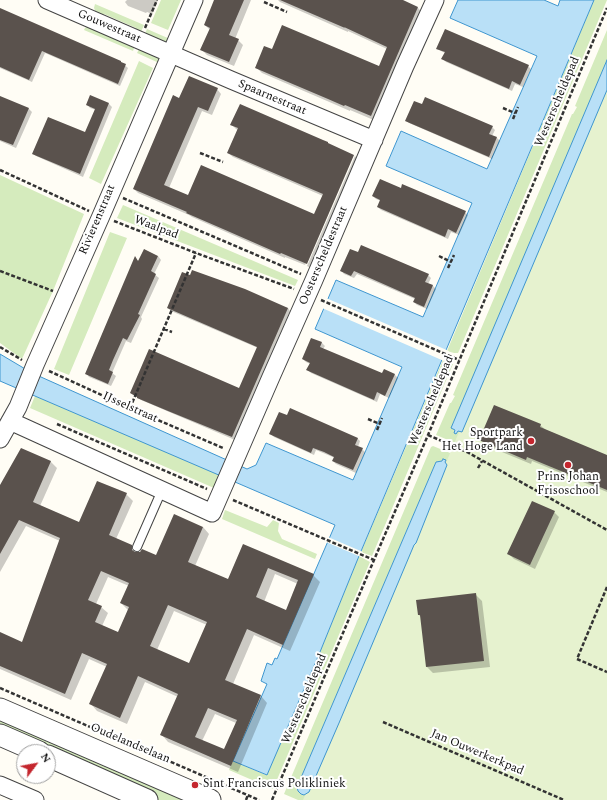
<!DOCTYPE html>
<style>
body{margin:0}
#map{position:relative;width:607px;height:800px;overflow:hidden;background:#fffdf5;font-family:Spectral,serif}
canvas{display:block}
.north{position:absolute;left:16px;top:744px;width:40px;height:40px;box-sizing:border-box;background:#fff;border:1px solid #a0a0a0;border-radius:50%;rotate:58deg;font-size:11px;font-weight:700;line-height:16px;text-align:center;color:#111}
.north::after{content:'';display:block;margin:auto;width:14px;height:18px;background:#c4262e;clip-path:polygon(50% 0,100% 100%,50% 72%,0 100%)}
</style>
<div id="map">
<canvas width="607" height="800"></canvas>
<div class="north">N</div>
</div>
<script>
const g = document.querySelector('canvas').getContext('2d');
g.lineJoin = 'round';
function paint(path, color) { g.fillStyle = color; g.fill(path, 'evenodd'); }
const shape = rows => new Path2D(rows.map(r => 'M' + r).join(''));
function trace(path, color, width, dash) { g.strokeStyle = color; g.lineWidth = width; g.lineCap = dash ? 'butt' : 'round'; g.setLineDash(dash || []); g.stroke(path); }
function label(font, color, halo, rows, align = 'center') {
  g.font = font + ' Spectral,serif'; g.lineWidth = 4; g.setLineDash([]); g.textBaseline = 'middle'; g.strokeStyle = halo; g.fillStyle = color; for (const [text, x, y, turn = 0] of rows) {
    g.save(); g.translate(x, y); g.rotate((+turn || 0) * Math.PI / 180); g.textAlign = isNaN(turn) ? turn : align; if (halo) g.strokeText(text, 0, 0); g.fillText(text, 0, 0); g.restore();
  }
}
const green = shape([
 [161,0,181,0,168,30,151,23],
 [594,0,607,0,459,351,458,353,454,353,447,351],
 [95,4,144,25,140,34,135,32,136,28,104,14,102,18,96,13,94,8],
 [88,26,136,43,133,51,84,30,85,28],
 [147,29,170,39,168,41,164,42,144,36],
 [607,30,607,60,452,428,455,430,454,432,458,431,462,432,458,444,436,435,450,403,451,403,455,396,453,395,572,114,573,114,577,107,575,106],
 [141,45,159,56,159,63,137,53],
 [139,61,153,68,101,184,89,178],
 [0,175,84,214,53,291,22,359,0,343],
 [123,205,298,280,295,286,117,218],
 [110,232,127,238,69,375,54,369],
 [443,360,453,364,372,556,361,552],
 [35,396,219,474,214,488,30,408],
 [433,446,460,457,354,800,298,800,284,794,431,447],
 [443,459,446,460,445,462,306,794,302,795,297,789,297,787,436,462,440,461,442,461],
 [225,510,267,527,273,520,279,523,278,531,282,539,317,554,315,559,222,519],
 [359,556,370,562,273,789,229,770,233,761,266,775,320,652],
 [0,713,200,800,157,800,0,731]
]);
const pitch = shape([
 [607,83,607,800,303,800]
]);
const water = shape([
 [458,0,544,0,558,6,560,0,594,0,359,556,320,652,267,775,233,761,267,684,261,681,267,663,272,665,275,658,277,659,335,525,0,381,0,354,32,373,247,469,256,465,266,443,353,480,402,367,315,329,336,280,423,317,472,203,386,166,401,131,487,169,537,56,450,18,458,0],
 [607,60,607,90,462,432,458,431,456,434,454,433,455,430,451,428,607,60],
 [443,459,446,460,445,462,447,465,416,543,414,545,339,723,309,792,304,795,301,794,298,791,297,787,436,462,442,461,443,459]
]);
const pier = shape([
 [326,298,449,351,444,361,322,308],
 [328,537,363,552,361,557,326,542]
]);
const shadow = shape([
 [127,0,158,0,152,14,147,12,146,13,128,6,125,2],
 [216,0,251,0,235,39,238,40,243,45,234,66,207,55,201,49,210,30,205,25],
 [278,0,401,0,418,8,423,13,376,121,350,110,350,111,334,104,262,73,256,67,272,51,379,68,387,49,348,31,348,32,280,2],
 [0,9,121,62,128,68,120,86,45,53,32,82,0,68],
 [438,48,528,66,531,69,523,87,515,84,512,91,446,62,443,59,445,53,441,51],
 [217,89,221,94,212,115,202,111,169,188,188,196,315,216,323,196,233,157,228,153,238,130,236,129,232,125,354,156,353,156,305,265,285,257,285,258,192,217,189,215,138,193,134,189,180,99],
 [0,97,29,109,32,112,16,148,0,141],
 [87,104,109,104,112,107,83,177,36,156,33,153,86,134,96,110,90,108],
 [406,120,492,127,495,130,492,136,497,138,500,141,492,159,409,123],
 [355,156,358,160,311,268,307,266],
 [373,196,465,212,468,215,459,235,451,232,448,239,381,210,378,207,381,201,376,199],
 [358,254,428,275,431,278,428,284,433,286,436,289,427,309,417,305,414,302,415,299,357,274,354,278,344,274,341,270],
 [158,256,161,260,154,274,159,278,141,317,142,319,131,343,126,341,112,373,116,376,111,386,89,377,86,373,135,258,139,262],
 [190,277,288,308,290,311,235,440,141,400,131,393,240,389,258,348,171,311,168,308],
 [312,339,322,343,325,346,323,349,382,375,384,370,395,375,398,378,389,398,380,394,377,402,311,373,308,370,310,364,306,362,303,359],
 [540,425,546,430,607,456,607,492,532,461,531,464,485,445,480,440],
 [271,434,357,438,360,441,358,447,362,449,365,452,356,473,336,464,333,461,335,458,316,450,314,455,274,437],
 [50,461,57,468,40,506,79,523,126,494,133,501,116,539,131,546,138,553,157,557,203,527,209,534,195,566,229,580,244,545,313,575,320,582,290,651,254,635,233,684,261,696,267,703,238,772,168,742,162,735,178,697,145,682,127,724,97,711,91,704,107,667,89,659,71,700,0,669,0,633,23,643,60,541,26,526,0,572,0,486],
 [275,574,298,584,286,611,264,602],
 [108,577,129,586,121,603,128,610,119,633,102,626,108,613,101,607,96,604],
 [174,611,207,625,190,664,157,650],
 [215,714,236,723,224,751,202,741],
 [554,512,559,517,535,569,514,559,509,554],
 [475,594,482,601,490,667,433,673,427,667,421,617,419,615]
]);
const building = shape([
 [214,0,244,0,229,35,239,39,229,62,200,50,210,28,204,25],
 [280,0,403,0,418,7,371,116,345,105,344,106,328,99,255,68,264,46,272,49,282,25,379,66,387,47,344,27,345,28],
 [0,8,121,61,121,62,126,64,118,84,42,51,29,80,0,67],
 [445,29,529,65,520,85,512,81,509,89,441,59,445,52,436,49],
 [189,76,218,88,208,111,198,107,164,185,188,195,201,165,314,214,323,194,227,153,238,128,230,125,240,104,323,140,328,142,328,143,354,155,307,264,281,253,280,254,223,229,186,213,187,212,133,189,173,95,179,98],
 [90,95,109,103,80,174,32,154,48,117,85,132,95,109,86,105],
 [0,96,29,108,13,145,0,140],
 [425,97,493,126,489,134,497,137,489,157,405,121,414,101,422,104],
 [380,179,401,188,402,184,466,211,456,233,448,229,445,237,377,207,380,200,372,196],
 [361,245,429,274,425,282,433,285,424,307,413,302,415,298,354,271,351,276,340,271,350,249,358,252],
 [144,249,158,256,151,271,156,274,138,314,140,315,127,340,123,338,113,360,109,370,113,372,108,384,85,374,135,256,138,261],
 [192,270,245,289,288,308,232,437,168,411,137,398,137,397,130,393,149,349,239,388,257,347,167,308,182,272,190,275],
 [311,338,322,342,320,347,382,373,384,369,395,374,385,396,377,392,374,400,306,370,310,363,302,359],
 [494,405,541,424,540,427,607,455,607,490,527,457,526,460,479,440],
 [290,408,358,438,355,445,363,448,353,470,332,461,334,457,324,452,313,448,311,453,269,434,279,412,287,415],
 [21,448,51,461,33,502,79,522,97,481,127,493,109,535,132,545,132,550,135,552,140,552,142,549,156,555,174,514,203,527,188,562,228,579,243,544,314,574,283,645,247,629,225,680,261,695,231,766,160,735,178,694,138,676,120,718,89,704,107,664,82,653,65,694,0,666,0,632,22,642,60,538,19,520,0,554,0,485],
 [268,568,298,580,286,610,256,597],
 [101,571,129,583,120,603,129,607,118,632,95,622,102,606,88,600],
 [168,605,207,622,189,663,150,646],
 [208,708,237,720,224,749,195,737],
 [532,501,555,511,530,565,507,554],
 [476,593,484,661,426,667,420,615,418,615,416,600]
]);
const path = shape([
 [264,2,287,12],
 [145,28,157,0],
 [503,108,515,113],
 [513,119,518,107],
 [200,153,223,162],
 [0,170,89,211],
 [123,198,301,274],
 [114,221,196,253,294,289],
 [439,256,451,262],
 [448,268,454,255],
 [0,271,53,291],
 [321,300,459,360],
 [164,329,172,332],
 [0,347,22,360],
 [49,371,130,408,223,448],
 [130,408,196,253],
 [368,419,380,424],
 [57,424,207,489],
 [377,430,382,418],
 [428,435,467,452,607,530],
 [478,468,482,461],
 [233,500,374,560],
 [607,587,577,659,607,672],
 [0,688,259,800],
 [383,722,564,800],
 [246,800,248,795],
 [272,800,374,560,428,435,607,8]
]);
const service = shape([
 [137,547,162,490]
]);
const minor = shape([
 [47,0,231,80,374,140],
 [10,421,212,513,271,377,314,280,405,66,435,0],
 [0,439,18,407,35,365,101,216,194,0],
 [0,785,35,800]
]);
const tertiary = shape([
 [0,709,210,800],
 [0,735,39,752],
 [48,756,147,800]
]);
const markers = [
 [531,441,4,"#c4262e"],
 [568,465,4,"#c4262e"],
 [195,785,4,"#c4262e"]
];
const streetNames = [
 ["Gouwestraat",109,27,23],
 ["Spaarnestraat",272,98,23],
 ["Westerscheldepad",558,102,-67],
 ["Rivierenstraat",98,220,-67],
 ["Waalpad",156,228,21],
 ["Oosterscheldestraat",324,256,-67],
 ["Westerscheldepad",432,401,-67],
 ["IJsselstraat",130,408,24],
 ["Westerscheldepad",305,699,-67],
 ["Oudelandselaan",130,744,23],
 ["Jan Ouwerkerkpad",477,753,23]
];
const poiNames = [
 ["Sportpark",523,434],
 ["Het Hoge Land",523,448],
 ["Prins Johan",568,478,"center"],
 ["Frisoschool",568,492,"center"],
 ["Sint Franciscus Polikliniek",203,785,"left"]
];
paint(green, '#d5ebbd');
paint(pitch, '#e6f2cf');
paint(water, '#b9e0f7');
trace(water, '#3f96cf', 1);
paint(pier, '#fffdf5');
paint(shadow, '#0003');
paint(building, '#5a524d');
trace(service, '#444', 10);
trace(minor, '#444', 19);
trace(tertiary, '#444', 23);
trace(path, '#333', 2.5, [4, 2]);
trace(service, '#fff', 8);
trace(minor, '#fff', 17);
trace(tertiary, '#fff', 21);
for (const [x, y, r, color] of markers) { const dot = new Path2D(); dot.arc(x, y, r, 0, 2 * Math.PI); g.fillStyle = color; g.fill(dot); trace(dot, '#fff', 1.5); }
label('12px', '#111', '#fff', streetNames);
label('12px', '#111', '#fff', poiNames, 'right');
</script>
